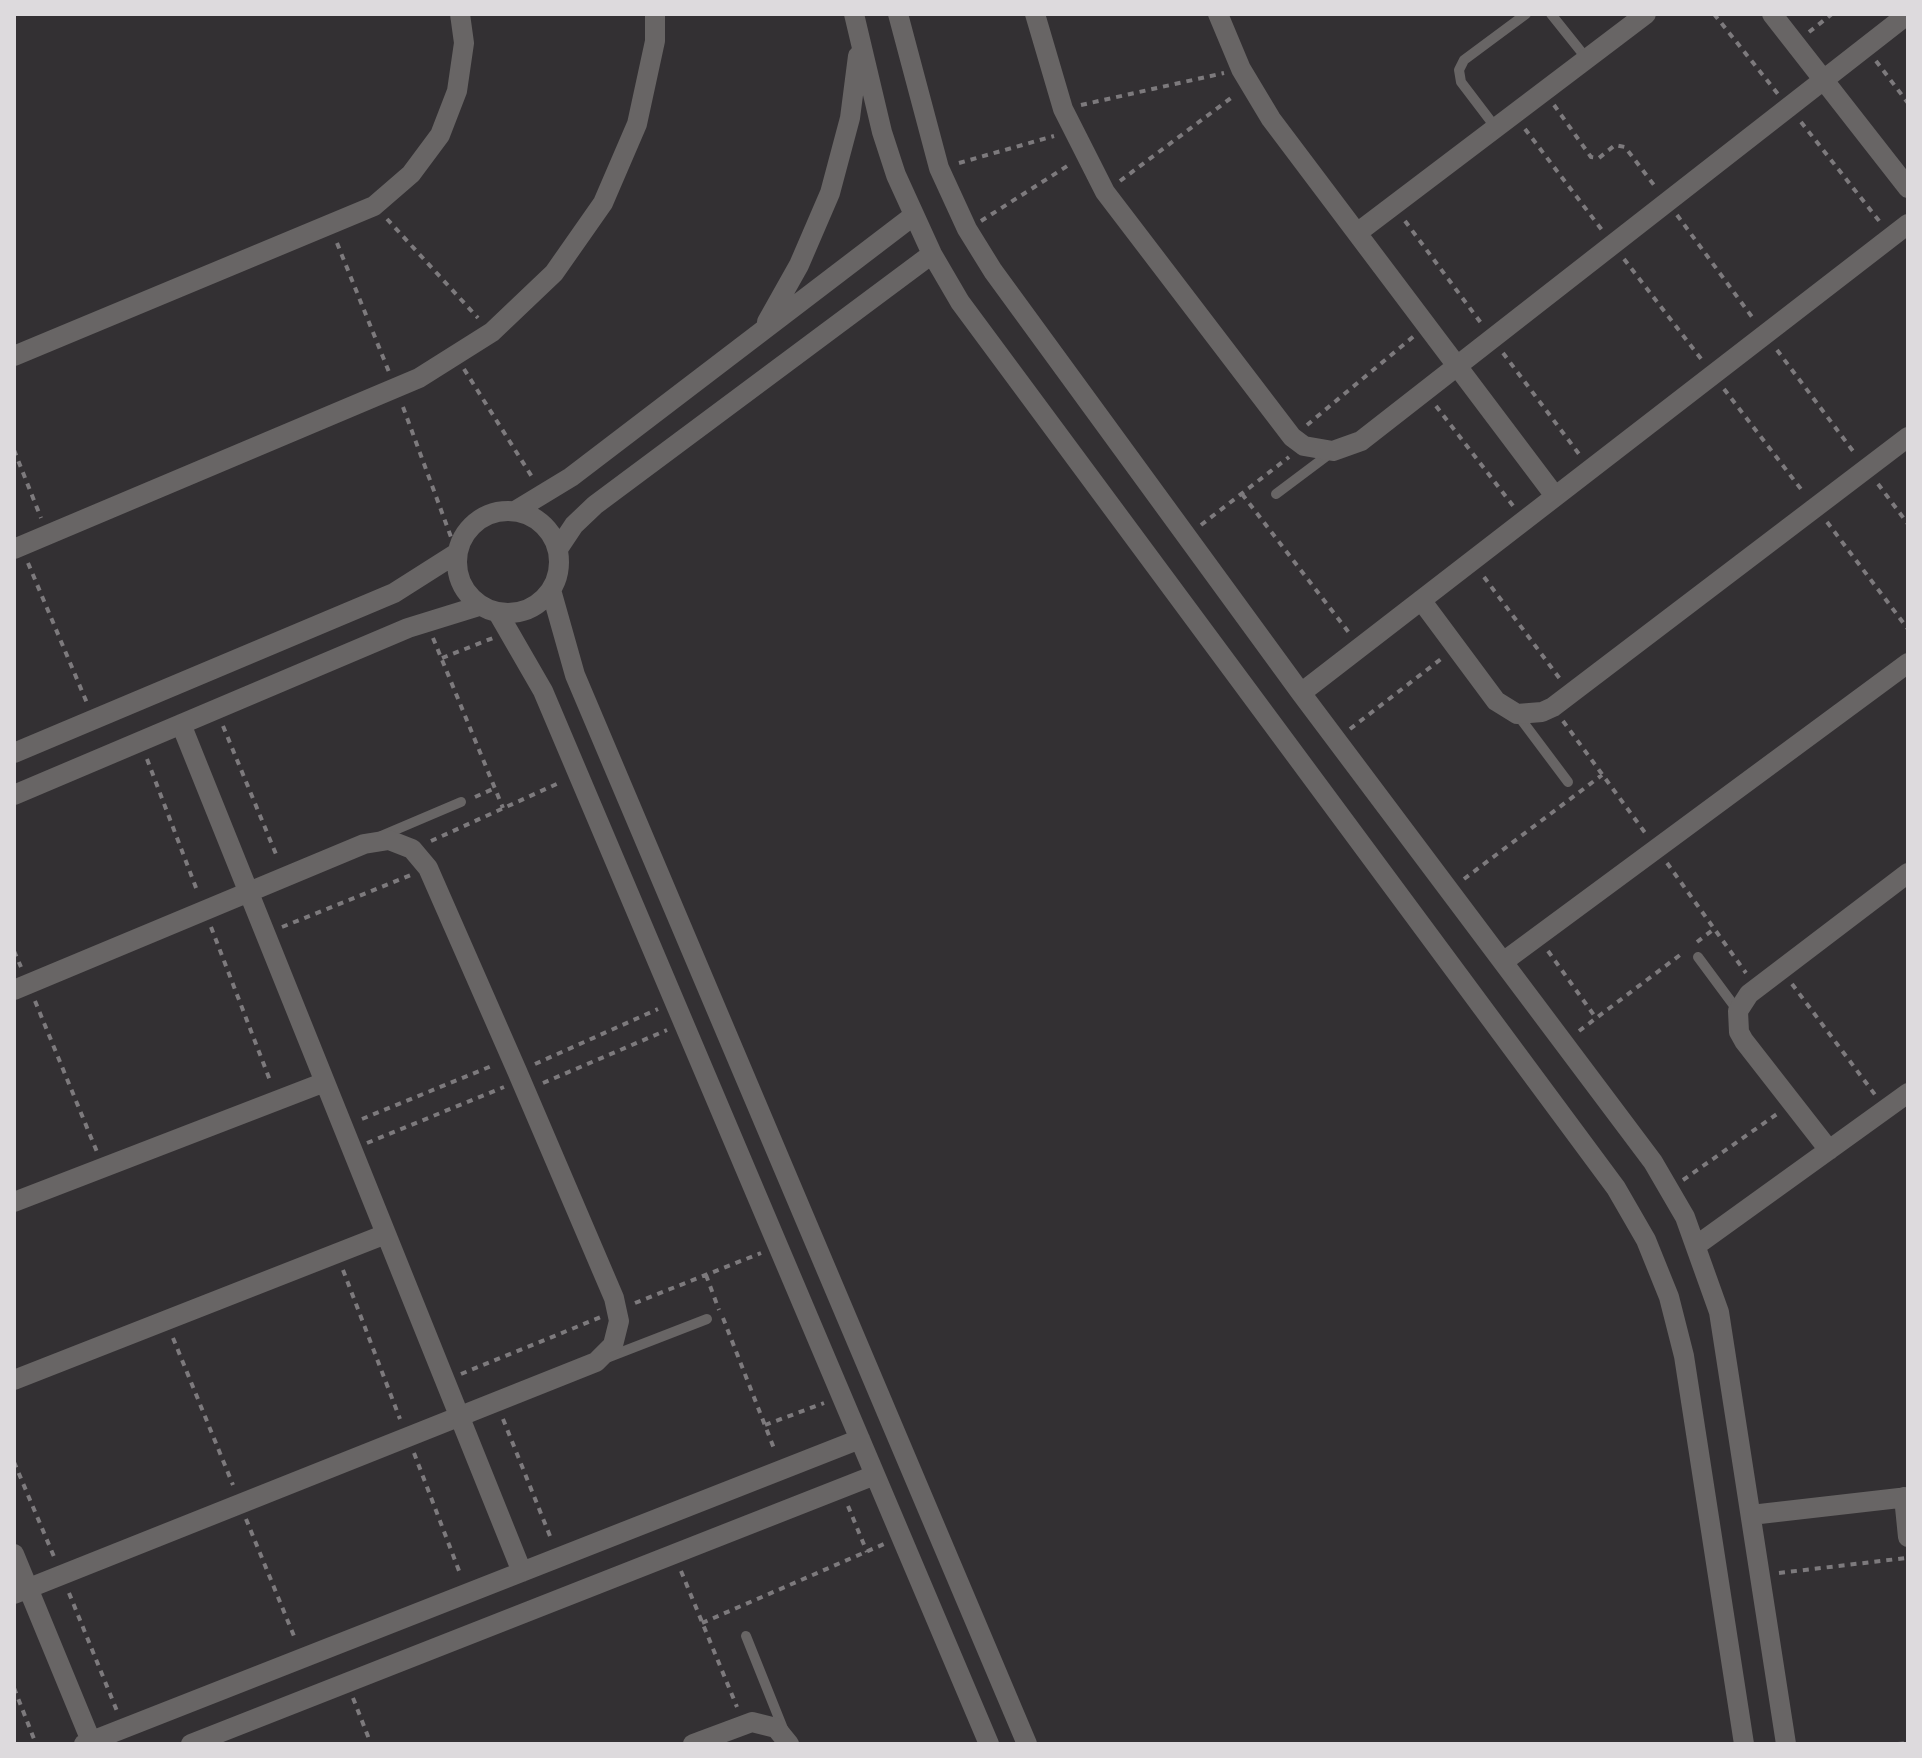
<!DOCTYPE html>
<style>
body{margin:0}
#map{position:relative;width:1922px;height:1758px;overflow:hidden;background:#333033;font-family:Helvetica,sans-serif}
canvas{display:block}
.frame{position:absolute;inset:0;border:16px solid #dddadd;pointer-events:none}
</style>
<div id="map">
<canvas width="1922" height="1758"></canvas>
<div class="frame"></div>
</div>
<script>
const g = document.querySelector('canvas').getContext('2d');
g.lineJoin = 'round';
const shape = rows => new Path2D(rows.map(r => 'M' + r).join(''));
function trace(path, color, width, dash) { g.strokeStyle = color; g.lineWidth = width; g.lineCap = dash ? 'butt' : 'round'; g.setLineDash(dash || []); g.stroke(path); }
const path = shape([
 [1714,14,1778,94],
 [1809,32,1832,14],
 [1876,61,1908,103],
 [1081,105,1224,73],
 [1554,105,1591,157,1599,158,1615,145,1625,147,1657,189],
 [1801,122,1880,222],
 [1525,129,1602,230],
 [959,163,1054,136],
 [1120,181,1235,95],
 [1677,215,1755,321],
 [387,219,478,318],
 [981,221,1072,163],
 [1405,221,1481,323],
 [337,243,389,372],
 [1624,259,1702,360],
 [1777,350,1856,455],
 [1503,353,1579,454],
 [464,369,534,480],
 [1724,389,1804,493],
 [1436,406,1514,507],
 [403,407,451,537],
 [1307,425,1414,336],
 [14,450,41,518],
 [1878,484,1908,524],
 [1242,494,1350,634],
 [1827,522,1908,629],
 [1201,525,1289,457],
 [28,563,87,703],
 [1484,577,1560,679],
 [433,638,503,808],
 [442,658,493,638],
 [1563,721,1646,834],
 [223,726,278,859],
 [1350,729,1441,659],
 [147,759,198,893],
 [475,797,495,788],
 [431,841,561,782],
 [1667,863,1746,973],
 [1464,879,1602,775],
 [211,927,271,1083],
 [282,927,411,875],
 [1697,942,1714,929],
 [14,951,21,967],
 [1548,951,1596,1018],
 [1792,984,1876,1096],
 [35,1001,97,1152],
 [1579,1031,1684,952],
 [535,1064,658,1009],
 [543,1083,667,1030],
 [362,1119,494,1065],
 [367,1143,504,1087],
 [1683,1180,1777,1114],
 [343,1270,400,1419],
 [706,1275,719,1310],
 [635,1303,761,1253],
 [723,1318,775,1451],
 [173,1338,233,1485],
 [461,1374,601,1317],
 [503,1419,552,1541],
 [765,1425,824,1403],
 [414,1453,461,1576],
 [14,1462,55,1559],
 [848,1506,867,1552],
 [246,1519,296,1641],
 [681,1571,737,1707],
 [1779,1573,1906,1558],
 [69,1593,117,1711],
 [702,1623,884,1544],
 [14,1688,36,1744],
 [353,1698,371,1744],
 [1898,1744,1908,1743]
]);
const lane = shape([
 [1551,14,1587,59],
 [1496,128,1461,82,1459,70,1464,60,1526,14],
 [1276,494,1332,452],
 [1517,714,1568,782],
 [381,836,461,802],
 [1698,957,1738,1011],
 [609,1357,707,1319],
 [746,1636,784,1731]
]);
const street = shape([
 [854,14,882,132,896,175,932,254,960,302,1616,1188,1646,1240,1669,1297,1684,1356,1744,1744],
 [898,14,939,168,967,229,993,271,1301,693,1653,1162,1685,1217,1719,1312,1786,1744],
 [1035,14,1063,109,1105,192,1292,437,1304,446,1333,451,1361,441,1908,14],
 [1218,14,1241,69,1271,119,1555,496],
 [1772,14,1908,188],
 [1357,233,1646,14],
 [767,322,799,265,830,193,850,118,858,56],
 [14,356,374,206,411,174,440,135,457,91,464,43,460,14],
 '457 562a51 51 0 1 1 102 0a51 51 0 1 1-102 0Z',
 [515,511,571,477,913,216],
 [14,549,419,378,492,332,554,273,603,203,637,124,655,41,655,14],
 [558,549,574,525,595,505,932,254],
 [551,590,575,675,1027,1744],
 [1421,600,1496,701,1517,714,1542,712,1553,707,1908,437],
 [498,613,543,691,989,1744],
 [1301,693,1908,224],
 [181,724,522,1572],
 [14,753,394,593,457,553],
 [14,795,408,628,479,606],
 [1503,962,1908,663],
 [14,990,364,844,389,840,412,849,428,868,517,1071,614,1298,619,1321,613,1345,596,1362,14,1594],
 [1829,1150,1744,1041,1739,1032,1738,1011,1749,994,1908,873],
 [14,1202,325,1082],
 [1697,1245,1908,1093],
 [14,1380,386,1234],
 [1904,1497,1908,1537],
 [1751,1515,1908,1497],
 [14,1554,91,1741],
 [84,1744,860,1439],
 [191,1744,875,1475],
 [693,1744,752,1722,776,1728,789,1744]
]);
trace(path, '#7d7a7d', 4, [6, 6]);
trace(lane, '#686565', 10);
trace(street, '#686565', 20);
</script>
